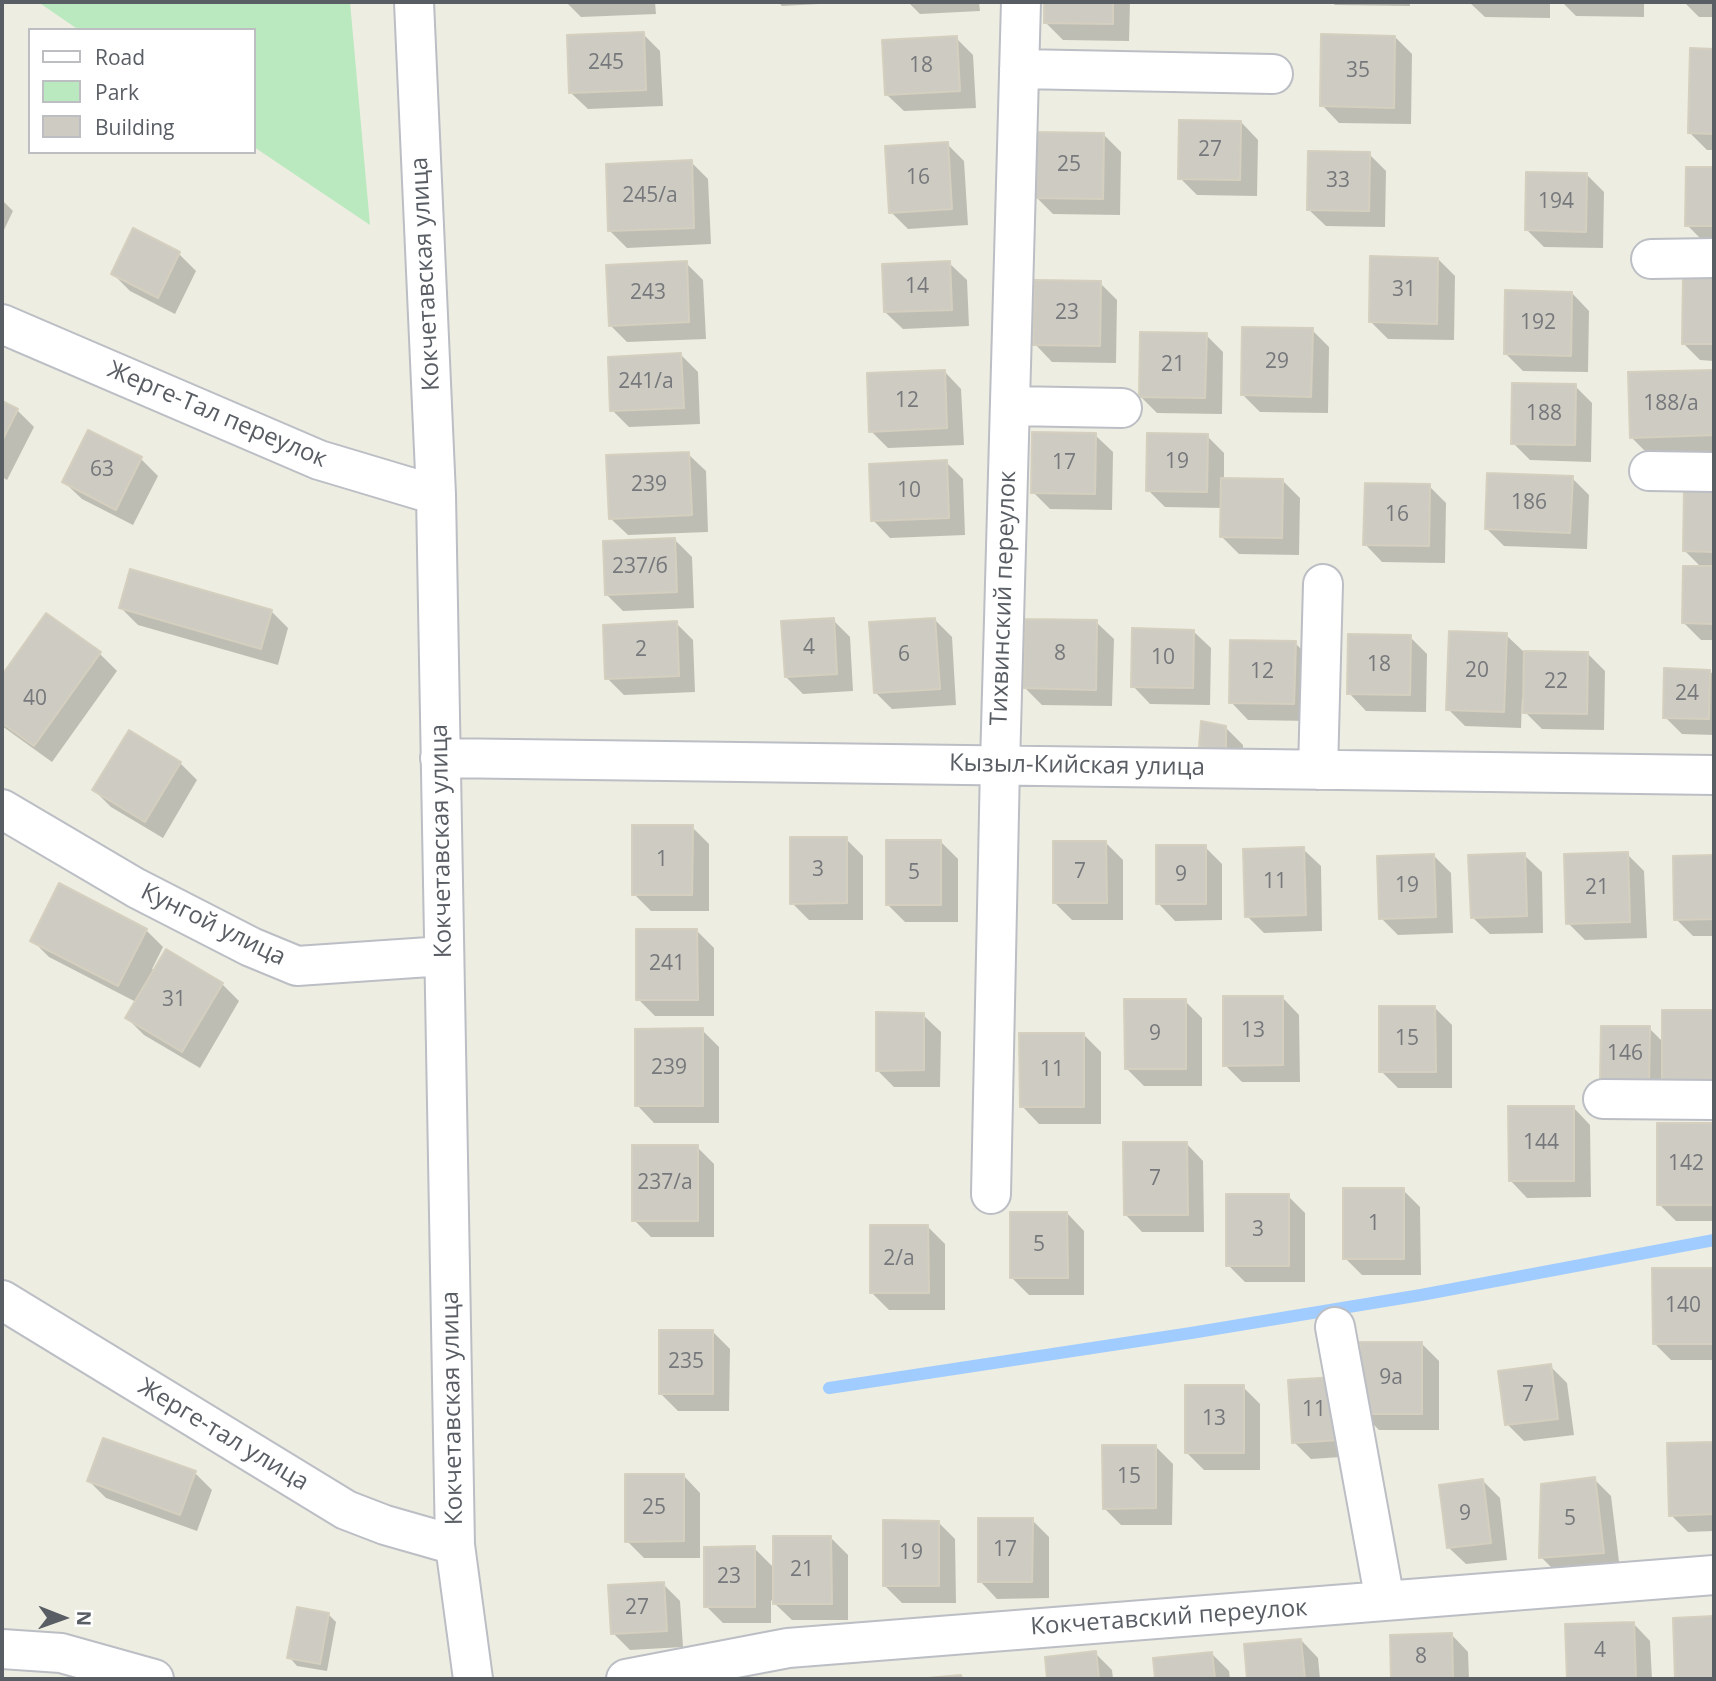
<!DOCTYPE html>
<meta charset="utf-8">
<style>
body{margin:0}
#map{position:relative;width:1716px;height:1681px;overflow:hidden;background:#eeede1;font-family:"Open Sans",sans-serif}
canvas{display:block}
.frame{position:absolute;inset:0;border:4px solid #595d64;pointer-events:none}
.legend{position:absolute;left:28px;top:28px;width:228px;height:126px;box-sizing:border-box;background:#fff;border:2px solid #bdbec1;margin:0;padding:9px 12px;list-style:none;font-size:21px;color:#595d64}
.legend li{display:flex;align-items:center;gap:14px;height:35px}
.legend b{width:35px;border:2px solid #bdbec1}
.north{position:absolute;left:28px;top:1583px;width:70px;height:70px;-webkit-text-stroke:5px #fff;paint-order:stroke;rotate:91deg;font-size:19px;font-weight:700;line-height:28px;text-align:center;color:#595d64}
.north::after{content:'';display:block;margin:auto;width:24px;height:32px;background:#595d64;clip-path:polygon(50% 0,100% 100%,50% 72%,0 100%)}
</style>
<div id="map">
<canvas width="1716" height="1681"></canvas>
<div class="frame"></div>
<ul class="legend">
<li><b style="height:9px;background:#fff"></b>Road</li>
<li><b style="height:19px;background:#bae9bf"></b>Park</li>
<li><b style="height:19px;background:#cecbc2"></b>Building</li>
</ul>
<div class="north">N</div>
</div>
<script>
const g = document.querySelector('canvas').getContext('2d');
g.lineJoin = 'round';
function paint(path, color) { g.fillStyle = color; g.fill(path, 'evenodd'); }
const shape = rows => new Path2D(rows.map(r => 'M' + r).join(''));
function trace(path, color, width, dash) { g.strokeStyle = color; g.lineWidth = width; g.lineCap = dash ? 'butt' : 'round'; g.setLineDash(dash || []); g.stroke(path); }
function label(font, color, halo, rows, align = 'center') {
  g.font = font + ' "Open Sans",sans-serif'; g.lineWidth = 7; g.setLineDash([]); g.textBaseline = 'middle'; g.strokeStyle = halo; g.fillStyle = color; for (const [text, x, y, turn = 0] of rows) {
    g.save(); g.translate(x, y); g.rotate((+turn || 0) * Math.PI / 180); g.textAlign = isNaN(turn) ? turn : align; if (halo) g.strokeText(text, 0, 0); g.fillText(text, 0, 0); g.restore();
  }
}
const green = shape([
 [38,2,350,2,370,225,254,147,254,30,79,30]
]);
const shadow = shape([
 [566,2,655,2,656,14,581,17],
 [778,2,837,2,837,3,782,6],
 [908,2,979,2,980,11,920,14],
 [1046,2,1130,2,1129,41,1063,40,1045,22],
 [1332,2,1410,2,1410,6,1335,5],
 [1469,2,1550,2,1550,18,1485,17],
 [1562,2,1644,2,1644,17,1576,16],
 [1684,2,1714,2,1714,17,1699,17],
 [643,34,660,51,663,106,588,109,570,92],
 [1395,37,1412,54,1411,124,1339,123,1322,105],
 [956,38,973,55,976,108,904,111,886,94],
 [1692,50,1714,51,1714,150,1707,150,1690,133],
 [1241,122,1258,140,1257,196,1197,195,1180,178],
 [1104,135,1121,152,1120,215,1053,214,1036,197],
 [947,144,964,161,968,225,908,229,891,212],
 [1369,154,1386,171,1385,227,1326,226,1308,209],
 [691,162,708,179,711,244,627,248,610,231],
 [1688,168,1714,169,1714,242,1704,242,1687,225],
 [1587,175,1604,192,1603,248,1544,247,1527,230],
 [2,200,13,211,2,234],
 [179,254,196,271,175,314,130,291,113,274],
 [1438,259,1455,276,1454,340,1388,339,1371,322],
 [686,263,703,280,706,339,627,342,610,325],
 [949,263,967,280,969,326,903,329,885,312],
 [1684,277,1714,278,1714,361,1700,360,1683,343],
 [1100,283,1117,300,1116,363,1052,362,1035,344],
 [1572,293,1589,311,1588,372,1523,371,1506,354],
 [1312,330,1329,347,1328,413,1260,412,1243,395],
 [1206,335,1223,352,1222,414,1157,413,1140,396],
 [681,355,698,372,700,424,629,427,612,410],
 [944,371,961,389,964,445,888,448,871,431],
 [1714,371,1714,452,1648,454,1631,437,1630,374],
 [1575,386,1592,403,1591,462,1530,460,1513,443],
 [2,403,17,410,34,427,7,480,2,477],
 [1095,435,1113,452,1112,510,1050,509,1033,492],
 [1207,436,1224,453,1224,480,1283,481,1300,498,1299,555,1239,554,1222,537,1223,508,1165,507,1148,490],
 [688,454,706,471,708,532,628,535,610,518],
 [141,459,158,476,133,525,82,499,64,482],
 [946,462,963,479,965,535,890,538,873,520],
 [1572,478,1589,495,1587,549,1504,546,1487,529],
 [1429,486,1446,503,1445,563,1382,562,1365,544],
 [1714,491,1714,640,1701,640,1684,623,1702,568,1685,551],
 [675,540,692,557,694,608,623,611,606,594],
 [121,608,271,611,288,628,278,665,138,625],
 [46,615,100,654,117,671,52,762,2,726,2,678],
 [833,620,850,637,853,691,803,694,786,677],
 [935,620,952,637,956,705,892,709,875,692],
 [1096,622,1114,639,1112,706,1042,705,1025,688],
 [676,623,693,640,695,692,624,695,607,678],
 [1193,631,1211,648,1210,705,1150,704,1133,686],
 [1506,635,1524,652,1588,654,1605,671,1604,730,1542,729,1525,712,1525,699,1522,699,1521,728,1465,726,1448,709],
 [1410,637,1427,654,1426,712,1366,711,1349,693],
 [1295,643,1312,660,1311,721,1248,720,1231,702],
 [1710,671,1714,676,1714,735,1682,734,1665,717],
 [1226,728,1243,745,1242,766,1218,763,1200,746],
 [180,763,197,780,163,838,111,807,94,790],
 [692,827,709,844,709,911,651,911,634,894],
 [846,839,863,856,863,920,809,920,792,903],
 [941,842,958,859,958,922,905,922,887,904],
 [1106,843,1123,860,1123,920,1072,920,1055,903],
 [1205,847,1222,864,1222,920,1175,921,1158,903],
 [1303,849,1321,866,1322,931,1264,933,1247,916],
 [1627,854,1644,871,1647,938,1585,940,1568,923],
 [1524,855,1542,872,1543,933,1490,934,1472,917],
 [1434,856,1451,873,1453,933,1398,935,1381,918],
 [1714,857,1714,936,1693,936,1676,919,1674,858],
 [146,930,163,947,152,969,222,984,239,1001,200,1068,144,1035,127,1018,136,1002,49,957,32,940],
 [697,931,714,948,714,1016,655,1016,638,999],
 [1282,997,1299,1015,1300,1082,1242,1082,1225,1065],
 [1185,1001,1202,1018,1202,1086,1144,1086,1126,1068],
 [1435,1008,1452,1025,1452,1088,1398,1088,1381,1071],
 [1664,1012,1714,1012,1714,1098,1601,1081,1649,1028,1664,1043],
 [923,1015,941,1032,940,1087,894,1087,877,1070],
 [702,1030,719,1047,719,1123,654,1123,637,1105],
 [1084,1035,1101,1052,1101,1124,1039,1124,1022,1106],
 [1573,1107,1590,1125,1591,1197,1527,1198,1510,1180],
 [1659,1125,1714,1125,1714,1221,1676,1221,1659,1204],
 [1186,1143,1203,1161,1204,1232,1142,1232,1125,1214],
 [697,1147,714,1164,714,1237,651,1237,634,1220],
 [1403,1190,1420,1207,1421,1275,1362,1275,1345,1258],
 [1288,1196,1305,1213,1305,1282,1245,1282,1228,1265],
 [1067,1213,1084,1231,1084,1295,1029,1295,1012,1278],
 [928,1227,945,1244,945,1310,889,1310,872,1293],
 [1653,1270,1714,1270,1714,1360,1671,1360,1654,1343],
 [713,1332,730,1349,729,1411,678,1411,661,1394],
 [1422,1344,1439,1361,1439,1430,1379,1430,1362,1413],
 [1550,1366,1567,1383,1574,1435,1524,1441,1507,1424],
 [1243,1387,1260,1404,1260,1470,1204,1470,1187,1453],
 [1352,1396,1356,1456,1311,1459,1294,1442],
 [1714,1444,1714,1531,1688,1532,1671,1515,1668,1445],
 [1156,1447,1173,1464,1172,1525,1121,1525,1104,1508],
 [195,1473,212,1490,197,1531,106,1498,89,1481],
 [683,1475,700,1493,700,1558,644,1558,627,1541],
 [1594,1479,1611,1496,1620,1570,1558,1574,1541,1557],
 [1483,1481,1500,1498,1507,1560,1466,1564,1448,1547],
 [1032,1520,1049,1537,1049,1598,997,1599,980,1581],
 [938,1522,955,1539,956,1603,902,1603,885,1586],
 [831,1538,848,1555,848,1620,792,1620,771,1600,771,1623,723,1623,706,1606,754,1548,775,1569],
 [663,1584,680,1601,683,1647,630,1650,613,1633],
 [328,1614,336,1622,327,1671,297,1666,289,1657],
 [1714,1618,1714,1679,1677,1679,1675,1619],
 [1633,1623,1650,1641,1652,1679,1568,1679,1567,1625],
 [1451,1634,1468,1652,1469,1679,1393,1679,1392,1636],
 [1301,1640,1318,1658,1320,1679,1249,1679,1246,1646],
 [1095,1653,1112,1670,1113,1679,1049,1679,1046,1658],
 [1212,1654,1229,1671,1230,1679,1156,1679,1154,1659]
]);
const stream = shape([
 [829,1388,1191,1333,1421,1295,1714,1240]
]);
const building = shape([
 [1044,2,1113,2,1113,24,1044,23,1044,2],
 [644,32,646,90,569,93,567,35,644,32],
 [1321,34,1395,36,1394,108,1320,106,1321,34],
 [957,36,960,91,885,95,882,40,957,36],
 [1690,48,1714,49,1714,134,1688,133,1690,48],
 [1179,120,1241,121,1240,180,1178,179,1179,120],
 [1035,132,1104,133,1103,199,1034,198,1035,132],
 [948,142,952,209,889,213,885,146,948,142],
 [1308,151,1370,152,1369,211,1307,210,1308,151],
 [692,160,694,228,608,231,606,164,692,160],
 [1686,167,1714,167,1714,226,1685,226,1686,167],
 [1526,172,1587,173,1586,232,1525,230,1526,172],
 [133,228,180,252,158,298,111,274,133,228],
 [1370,256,1438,258,1437,324,1369,322,1370,256],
 [687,261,689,322,609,326,606,265,687,261],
 [950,261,952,310,884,312,882,264,950,261],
 [1683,276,1714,276,1714,344,1682,344,1683,276],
 [1034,280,1101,281,1100,346,1033,345,1034,280],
 [1505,290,1572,292,1571,356,1504,354,1505,290],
 [1242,327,1313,328,1311,397,1241,395,1242,327],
 [1140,332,1207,333,1205,398,1139,397,1140,332],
 [681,353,684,408,610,411,608,357,681,353],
 [945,370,947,428,869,432,867,373,945,370],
 [1714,370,1714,435,1630,438,1628,372,1714,370],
 [1512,383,1576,384,1575,445,1511,444,1512,383],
 [2,401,18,409,2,441,2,401],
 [88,430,142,457,116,510,62,482,88,430],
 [1032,432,1096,433,1095,494,1031,493,1032,432],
 [1147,433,1208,434,1207,492,1146,491,1147,433],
 [689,452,692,515,609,519,606,455,689,452],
 [947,460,949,518,871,521,869,464,947,460],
 [1487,473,1573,476,1570,533,1485,529,1487,473],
 [1221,478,1283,479,1282,538,1220,537,1221,478],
 [1365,483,1430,484,1429,546,1363,545,1365,483],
 [1684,488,1714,489,1714,552,1683,551,1684,488],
 [675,538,677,592,605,595,603,541,675,538],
 [1683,566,1714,566,1714,624,1682,623,1683,566],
 [130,569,272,610,261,649,119,608,130,569],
 [46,613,101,652,34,746,2,723,2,675,46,613],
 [834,618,837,674,785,677,781,621,834,618],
 [935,618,940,689,874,693,869,622,935,618],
 [1025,619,1097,620,1096,690,1023,688,1025,619],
 [677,621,679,676,605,679,603,625,677,621],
 [1132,628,1194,630,1193,688,1131,687,1132,628],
 [1449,631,1507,633,1504,712,1446,710,1449,631],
 [1348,634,1411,635,1410,695,1347,694,1348,634],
 [1230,640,1296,641,1294,704,1229,703,1230,640],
 [1524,651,1588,652,1587,714,1523,713,1524,651],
 [1664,668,1710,670,1709,719,1663,718,1664,668],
 [1201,721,1226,726,1226,750,1199,747,1201,721],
 [129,730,181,762,145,822,92,790,129,730],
 [632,825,693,825,692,895,632,895,632,825],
 [790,837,847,837,847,903,790,904,790,837],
 [886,840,941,840,941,905,886,905,886,840],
 [1053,841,1106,841,1107,903,1053,903,1053,841],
 [1156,845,1206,845,1206,904,1156,904,1156,845],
 [1304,847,1306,915,1245,917,1243,849,1304,847],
 [1628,852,1630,922,1566,924,1564,854,1628,852],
 [1525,853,1527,916,1471,918,1468,855,1525,853],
 [1434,854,1436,917,1379,919,1377,856,1434,854],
 [1714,855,1714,919,1674,920,1673,856,1714,855],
 [59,883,147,929,118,986,30,941,59,883],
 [636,929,697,929,698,1000,636,1000,636,929],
 [166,949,223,983,182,1052,125,1018,166,949],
 [1223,996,1283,996,1283,1065,1223,1066,1223,996],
 [1124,999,1186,999,1186,1069,1125,1069,1124,999],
 [1379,1006,1435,1006,1436,1072,1379,1072,1379,1006],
 [1662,1010,1714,1010,1714,1081,1662,1082,1662,1010],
 [876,1012,924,1013,924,1070,876,1071,876,1012],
 [1601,1026,1650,1026,1649,1083,1600,1082,1601,1026],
 [703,1028,703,1106,635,1106,635,1029,703,1028],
 [1019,1033,1084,1033,1084,1107,1020,1107,1019,1033],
 [1508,1106,1574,1106,1574,1181,1509,1181,1508,1106],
 [1657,1123,1714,1123,1714,1205,1657,1205,1657,1123],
 [1123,1142,1187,1142,1188,1215,1124,1215,1123,1142],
 [632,1145,698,1145,698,1221,632,1221,632,1145],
 [1343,1188,1404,1188,1404,1259,1343,1259,1343,1188],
 [1226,1194,1289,1194,1289,1266,1226,1266,1226,1194],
 [1010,1212,1067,1212,1068,1278,1010,1278,1010,1212],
 [870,1225,928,1225,929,1293,870,1293,870,1225],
 [1652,1268,1714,1268,1714,1344,1653,1344,1652,1268],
 [659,1330,713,1330,713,1394,659,1394,659,1330],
 [1360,1342,1422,1342,1422,1414,1361,1414,1360,1342],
 [1551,1364,1558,1419,1505,1425,1498,1371,1551,1364],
 [1335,1377,1339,1440,1292,1443,1288,1380,1335,1377],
 [1185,1385,1244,1385,1244,1453,1185,1453,1185,1385],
 [103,1438,196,1471,180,1515,87,1481,103,1438],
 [1714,1442,1714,1514,1669,1516,1667,1443,1714,1442],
 [1102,1445,1156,1445,1156,1508,1103,1509,1102,1445],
 [625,1474,684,1474,684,1541,625,1542,625,1474],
 [1595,1477,1604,1553,1539,1558,1541,1484,1595,1477],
 [1483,1479,1491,1543,1447,1548,1439,1485,1483,1479],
 [978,1518,1033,1518,1032,1582,978,1582,978,1518],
 [883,1520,939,1521,939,1586,883,1586,883,1520],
 [773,1536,831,1536,832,1604,773,1604,773,1536],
 [755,1546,755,1607,704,1607,704,1547,755,1546],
 [664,1582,667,1631,611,1634,608,1585,664,1582],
 [297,1607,329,1613,320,1664,287,1658,297,1607],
 [1714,1616,1714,1679,1675,1679,1673,1618,1714,1616],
 [1634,1622,1636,1679,1567,1679,1565,1624,1634,1622],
 [1452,1633,1453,1679,1391,1679,1390,1635,1452,1633],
 [1301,1639,1305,1679,1247,1679,1244,1644,1301,1639],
 [1096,1651,1099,1679,1047,1679,1045,1657,1096,1651],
 [1212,1652,1215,1679,1155,1679,1153,1658,1212,1652],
 [961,1675,962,1679,917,1679,961,1675]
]);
const minor = shape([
 [414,2,436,495,455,1545,473,1679],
 [1019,69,1273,74],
 [1651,259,1714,258],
 [2,324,319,460,436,495],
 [1010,406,1122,408],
 [1649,471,1714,472],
 [440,758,1714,775],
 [1318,770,1323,584],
 [2,809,136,888,251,947,297,966,444,956],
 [1603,1099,1714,1100],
 [991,1194,1000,765,1021,2],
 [2,1300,346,1510,385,1525,455,1545],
 [1335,1327,1385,1601],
 [2,1649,61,1653,154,1679],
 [626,1679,788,1648,1714,1575]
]);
const numberNames = [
 ["245",606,63],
 ["18",921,66],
 ["35",1358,71],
 ["27",1210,150],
 ["25",1069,165],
 ["16",918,178],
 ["33",1338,181],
 ["245/а",650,196],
 ["194",1556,202],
 ["14",917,287],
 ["31",1404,290],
 ["243",648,293],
 ["23",1067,313],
 ["192",1538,323],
 ["29",1277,362],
 ["21",1173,365],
 ["241/а",646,382],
 ["12",907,401],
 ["188/а",1671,404],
 ["188",1544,414],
 ["19",1177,462],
 ["17",1064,463],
 ["63",102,470],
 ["239",649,485],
 ["10",909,491],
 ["186",1529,503],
 ["16",1397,515],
 ["237/б",640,567],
 ["4",809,648],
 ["2",641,650],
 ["8",1060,654],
 ["6",904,655],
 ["10",1163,658],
 ["18",1379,665],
 ["20",1477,671],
 ["12",1262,672],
 ["22",1556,682],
 ["24",1687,694],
 ["40",35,699],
 ["1",662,860],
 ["3",818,870],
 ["7",1080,872],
 ["5",914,873],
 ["9",1181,875],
 ["11",1275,882],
 ["19",1407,886],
 ["21",1597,888],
 ["241",667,964],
 ["31",174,1000],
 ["13",1253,1031],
 ["9",1155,1034],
 ["15",1407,1039],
 ["146",1625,1054],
 ["239",669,1068],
 ["11",1052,1070],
 ["144",1541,1143],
 ["142",1686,1164],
 ["7",1155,1179],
 ["237/а",665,1183],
 ["1",1374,1224],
 ["3",1258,1230],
 ["5",1039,1245],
 ["2/а",899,1259],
 ["140",1683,1306],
 ["235",686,1362],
 ["9а",1391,1378],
 ["7",1528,1395],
 ["11",1314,1410],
 ["13",1214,1419],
 ["15",1129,1477],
 ["25",654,1508],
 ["9",1465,1514],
 ["5",1570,1519],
 ["17",1005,1550],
 ["19",911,1553],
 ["21",802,1570],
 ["23",729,1577],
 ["27",637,1608],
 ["4",1600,1651],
 ["8",1421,1657]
];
const streetNames = [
 ["Кокчетавская улица",426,274,-93],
 ["Жерге-Тал переулок",217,415,23],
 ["Тихвинский переулок",1004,598,-88],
 ["Кызыл-Кийская улица",1077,766,1],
 ["Кокчетавская улица",442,841,-91],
 ["Кунгой улица",213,925,26],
 ["Кокчетавская улица",453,1408,-91],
 ["Жерге-тал улица",223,1435,31],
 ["Кокчетавский переулок",1169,1618,-4]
];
paint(green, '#bae9bf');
paint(shadow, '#0003');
trace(stream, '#a0ccff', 12);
paint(building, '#cecbc2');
trace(building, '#d4cfbe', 2);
trace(minor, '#bbbec4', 42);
trace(minor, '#fff', 38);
label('21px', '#76787c', null, numberNames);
label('24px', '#595d64', '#fff', streetNames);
</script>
